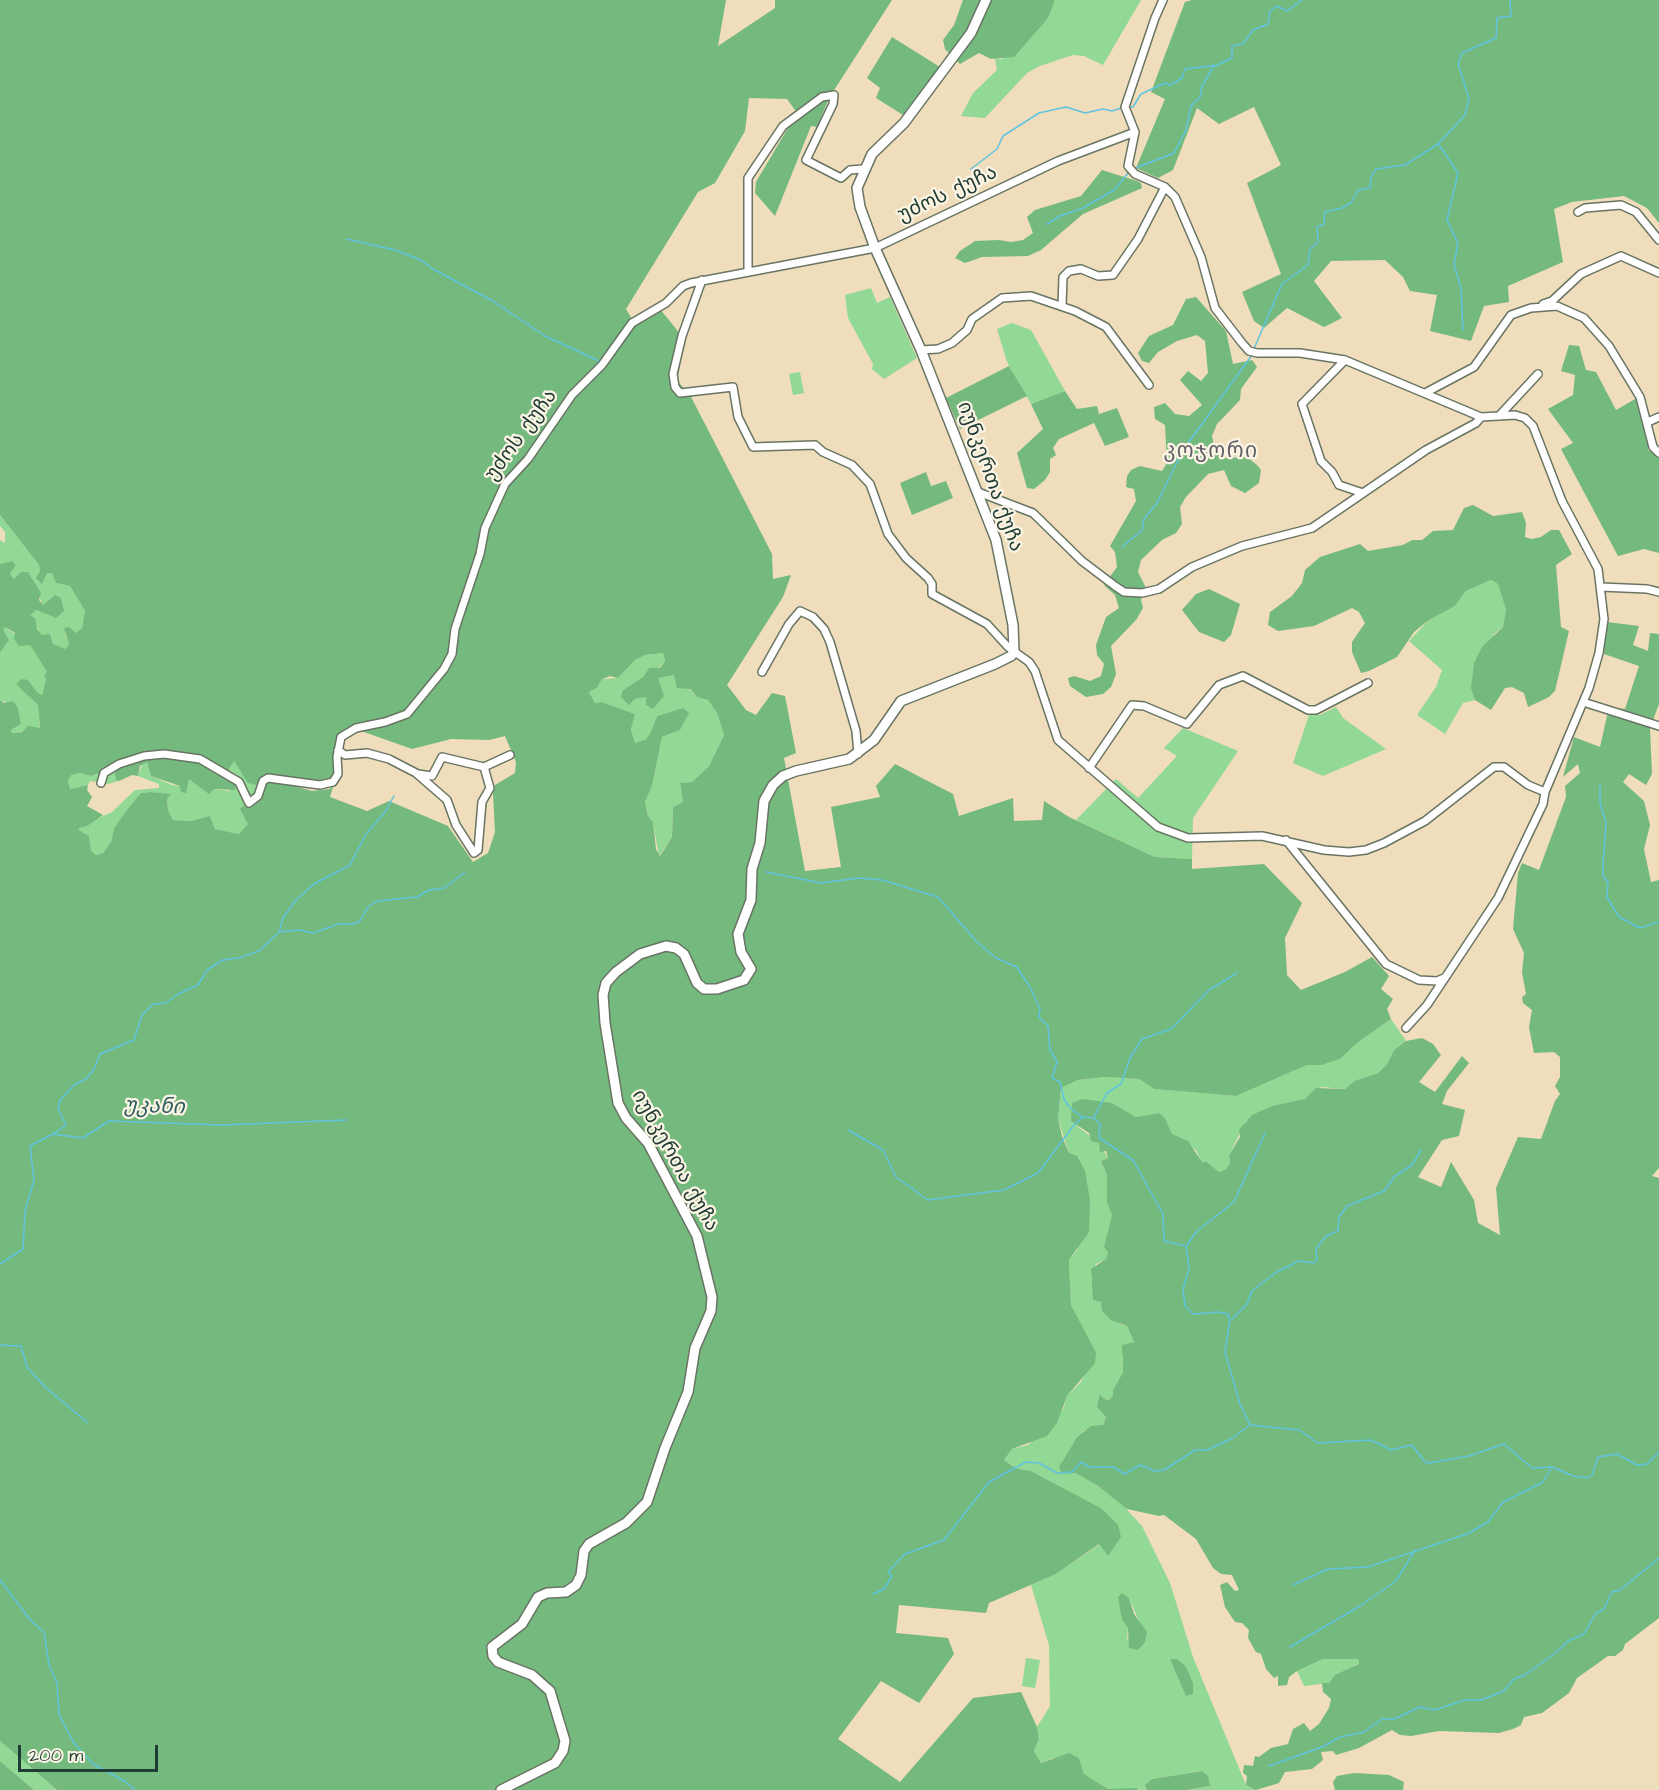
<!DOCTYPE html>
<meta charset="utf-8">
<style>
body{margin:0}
#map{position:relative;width:1659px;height:1790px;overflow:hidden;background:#efddbb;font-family:"Architects Daughter",sans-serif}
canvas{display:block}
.scale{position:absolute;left:18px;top:1745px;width:140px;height:27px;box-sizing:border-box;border:3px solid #1f3d34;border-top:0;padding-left:8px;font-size:18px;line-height:21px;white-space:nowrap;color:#1f3d34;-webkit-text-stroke:4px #fcf5e5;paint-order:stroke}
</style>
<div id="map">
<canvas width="1659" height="1790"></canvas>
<div class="scale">200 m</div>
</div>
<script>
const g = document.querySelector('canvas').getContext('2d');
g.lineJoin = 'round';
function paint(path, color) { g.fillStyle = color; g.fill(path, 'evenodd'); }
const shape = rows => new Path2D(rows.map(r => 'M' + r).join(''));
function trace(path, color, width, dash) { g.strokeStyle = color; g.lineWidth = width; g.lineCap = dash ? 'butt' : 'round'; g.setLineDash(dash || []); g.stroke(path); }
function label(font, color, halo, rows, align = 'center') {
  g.font = font + ' "Architects Daughter","Noto Sans Georgian",sans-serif'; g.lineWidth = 4.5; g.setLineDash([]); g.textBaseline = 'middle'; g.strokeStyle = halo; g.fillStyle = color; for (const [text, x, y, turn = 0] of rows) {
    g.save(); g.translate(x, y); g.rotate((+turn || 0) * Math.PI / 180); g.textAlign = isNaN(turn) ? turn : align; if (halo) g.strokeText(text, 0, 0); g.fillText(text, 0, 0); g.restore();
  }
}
const green = shape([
 [1054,0,1141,0,1103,65,1084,56,1073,55,1040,66,1027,73,985,118,961,116,973,93,997,70,995,59,1002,59,1039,27,1048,18],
 [871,288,877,303,890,297,917,358,884,379,872,369,873,364,848,318,845,295],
 [1012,323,1031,330,1065,391,1031,404,1007,362,997,329],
 [800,372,804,393,793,395,789,374],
 [0,515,39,565,40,571,52,573,56,583,70,586,85,611,82,628,76,633,65,633,69,644,64,650,53,644,50,635,42,636,30,616,36,610,56,618,52,597,43,606,31,576,14,579,10,574,16,565,12,561,0,564,0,540,5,543,5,532,0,526],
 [1491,580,1498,584,1502,593,1506,609,1503,627,1494,634,1471,689,1475,700,1463,703,1445,734,1417,715,1436,687,1442,670,1409,641,1429,620,1455,606,1466,591],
 [5,627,30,645,47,672,44,675,46,678,42,695,38,693,28,680,23,690,38,705,40,729,12,733,11,730,21,724,18,708,0,700,0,653,9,640,2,630],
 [663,653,665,661,659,668,649,668,643,677,623,690,635,699,647,696,658,678,674,674,697,697,708,700,717,713,724,735,709,766,692,782,680,783,683,802,673,807,672,837,659,856,653,823,648,816,645,802,652,786,662,737,680,730,683,708,657,716,650,734,645,740,635,744,631,728,635,714,602,702,595,703,589,692,597,688,602,679,618,678,635,660,645,655],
 [1336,707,1343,718,1386,749,1323,776,1293,763,1309,715,1320,715],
 [1183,728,1238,751,1193,818,1192,859,1155,857,1076,820,1116,779,1138,798,1177,756,1164,748],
 [234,760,248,782,260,786,260,801,251,808,248,824,239,834,215,829,210,816,190,821,173,820,168,810,167,799,170,795,150,792,141,793,129,807,114,828,111,842,103,853,96,855,91,850,89,836,79,830,78,828,87,826,90,822,112,812,135,790,159,788,159,784,138,776,143,762,147,762,151,776,172,785,180,786,188,779,214,789,230,791,229,769],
 [110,769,114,770,116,780,119,781,108,784,90,781,88,785,70,789,68,781,71,774,80,773,91,776],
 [1391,1019,1406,1041,1394,1050,1387,1064,1378,1073,1354,1081,1345,1089,1321,1087,1305,1099,1284,1104,1246,1121,1229,1155,1230,1163,1226,1169,1219,1172,1207,1162,1202,1163,1196,1150,1172,1134,1165,1118,1159,1113,1136,1117,1112,1103,1077,1126,1099,1143,1108,1158,1101,1161,1107,1175,1107,1203,1112,1215,1107,1235,1108,1252,1107,1259,1096,1264,1091,1278,1093,1287,1120,1324,1127,1326,1134,1342,1122,1355,1123,1372,1113,1390,1113,1395,1109,1400,1104,1399,1101,1395,1106,1417,1102,1426,1085,1430,1077,1437,1062,1462,1118,1500,1142,1526,1170,1583,1193,1657,1246,1785,1256,1790,1187,1790,1210,1786,1201,1771,1152,1779,1145,1785,1147,1790,1108,1789,1084,1774,1079,1758,1053,1758,1041,1763,1034,1751,1039,1739,1037,1727,1050,1706,1049,1645,1031,1585,1056,1574,1100,1544,1108,1556,1101,1508,1031,1471,1015,1468,1004,1460,1012,1449,1028,1445,1063,1409,1067,1396,1081,1382,1096,1352,1071,1305,1069,1260,1078,1249,1069,1153,1058,1119,1061,1088,1078,1080,1105,1077,1139,1079,1154,1089,1236,1096,1307,1065,1322,1065,1340,1059,1357,1043],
 [1119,1597,1129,1598,1138,1619,1127,1641,1128,1628,1122,1620],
 [1340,1657,1358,1659,1359,1663,1329,1683,1304,1686,1297,1671,1323,1659],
 [1026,1658,1040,1660,1035,1688,1022,1686],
 [0,1741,57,1790,34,1790,7,1767,0,1761]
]);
const forest = shape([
 [0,0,726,0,718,46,775,8,775,0,892,0,829,98,817,127,811,126,775,216,755,193,756,182,788,128,800,117,787,99,749,98,745,131,715,183,698,192,626,309,635,324,660,309,685,340,677,381,689,393,772,554,773,579,791,575,783,597,727,685,746,710,756,715,772,693,785,696,796,753,784,758,805,871,841,867,831,807,880,797,876,786,895,764,953,794,959,816,1013,798,1014,821,1042,820,1044,801,1069,817,1155,857,1192,859,1192,869,1264,864,1302,903,1285,938,1287,975,1301,990,1345,972,1372,957,1389,976,1381,989,1393,999,1387,1009,1391,1019,1357,1043,1340,1059,1322,1065,1307,1065,1236,1096,1154,1089,1139,1079,1105,1077,1078,1080,1061,1088,1058,1119,1062,1136,1069,1153,1077,1156,1085,1171,1090,1200,1089,1232,1069,1260,1071,1305,1096,1352,1095,1363,1067,1396,1057,1423,1047,1436,1012,1449,1004,1460,1015,1468,1031,1471,1101,1508,1118,1525,1121,1537,1108,1556,1099,1544,1056,1574,989,1603,986,1613,899,1605,896,1633,948,1638,954,1654,919,1703,881,1681,838,1739,900,1782,973,1698,1021,1692,1037,1727,1039,1739,1034,1751,1041,1763,1069,1753,1079,1758,1084,1774,1108,1789,1137,1788,1137,1790,57,1790,0,1741,0,700,4,703,13,701,18,708,21,724,11,730,12,733,22,732,28,726,40,728,38,705,16,684,22,679,28,680,38,693,42,695,46,679,44,675,47,672,30,645,19,646,14,639,15,633,5,627,3,630,9,640,0,653,0,564,12,561,16,565,10,574,14,579,21,572,28,572,41,593,39,600,43,605,55,595,61,598,64,611,56,618,36,610,30,616,35,618,37,629,42,635,50,634,53,644,65,649,69,644,64,628,69,627,76,633,82,628,85,611,70,586,56,583,52,573,47,573,42,584,36,578,40,571,39,565,0,515],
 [663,653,665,661,660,668,649,668,643,677,623,690,621,697,629,705,635,699,646,697,646,705,653,709,664,696,658,678,674,675,677,688,690,689,697,697,708,700,717,713,724,735,709,766,692,782,680,783,683,802,673,807,672,837,660,856,656,849,653,822,648,816,645,802,652,786,662,737,680,730,689,713,683,708,657,716,650,734,645,740,635,743,631,729,635,714,602,702,595,703,589,692,597,688,602,679,610,676,618,678,635,660,645,655],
 [352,732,364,732,412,749,451,739,489,740,505,736,516,762,515,773,495,785,493,794,495,832,488,853,473,862,448,826,389,801,367,811,330,797,343,752,342,740],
 [234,761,248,783,260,786,260,801,251,808,243,806,240,809,248,824,239,834,215,829,210,816,190,821,173,820,168,810,167,799,171,794,150,792,141,793,129,807,114,828,111,842,103,853,96,855,91,850,89,836,79,830,79,828,87,826,103,815,87,806,92,797,87,790,88,785,70,789,68,781,71,775,80,773,91,776,110,769,114,770,116,780,119,781,132,775,138,776,140,766,147,762,151,776,180,786,181,792,186,793,189,779,209,794,214,789,235,790,236,784,229,769],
 [308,780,327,783,336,780,330,789,312,791,291,785],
 [963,0,1054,0,1054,3,1048,18,1014,57,991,59,979,53,960,64,945,49,943,40,954,25],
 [1192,0,1659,0,1659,223,1647,208,1624,196,1572,202,1554,209,1563,262,1508,286,1509,302,1484,306,1471,341,1430,331,1437,295,1410,291,1403,277,1385,260,1331,261,1314,281,1342,318,1324,327,1287,308,1264,328,1254,321,1242,292,1281,274,1247,183,1281,165,1254,107,1219,124,1197,108,1173,170,1158,178,1136,168,1165,99,1151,92,1185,2],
 [892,37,940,67,903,115,876,98,880,88,867,78],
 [1102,170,1137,181,1141,183,1142,188,1083,214,1041,250,1028,256,982,257,965,263,955,258,960,251,975,241,999,240,1011,242,1023,240,1033,233,1027,217,1035,210,1081,196],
 [1196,297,1226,331,1233,364,1252,360,1257,367,1241,389,1240,400,1217,424,1212,436,1214,445,1226,458,1247,457,1257,465,1261,470,1259,483,1245,493,1231,486,1224,470,1208,474,1186,497,1180,507,1182,524,1176,533,1162,540,1141,560,1138,572,1146,588,1141,600,1143,608,1136,620,1111,646,1116,674,1111,687,1103,694,1086,697,1070,686,1068,678,1074,676,1090,681,1101,676,1104,664,1097,655,1096,645,1106,617,1119,608,1115,595,1104,585,1117,567,1115,552,1110,546,1136,501,1134,489,1126,487,1127,476,1131,470,1140,466,1162,471,1167,463,1165,425,1155,419,1154,407,1165,403,1175,414,1189,416,1202,405,1180,380,1188,371,1201,381,1208,373,1205,341,1197,335,1177,341,1158,352,1149,363,1142,361,1138,353,1149,336,1173,325,1186,299],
 [1569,345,1579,346,1586,370,1596,372,1616,410,1637,398,1648,429,1648,450,1659,457,1659,553,1644,549,1618,556,1561,449,1573,443,1548,409,1573,395,1575,375,1561,371],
 [1009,366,1027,396,960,429,946,398],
 [1065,391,1077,409,1097,406,1099,414,1117,408,1129,437,1105,446,1094,423,1059,439,1053,448,1056,455,1050,459,1050,472,1045,480,1034,489,1027,488,1017,453,1043,429,1031,404],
 [926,472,931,486,946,481,953,498,912,515,900,483],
 [1473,505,1493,516,1522,512,1526,523,1525,537,1531,539,1541,537,1551,530,1559,530,1572,554,1556,565,1561,627,1569,631,1555,691,1549,697,1528,707,1524,693,1512,687,1505,688,1491,710,1475,700,1471,689,1474,663,1482,647,1503,627,1506,609,1498,584,1491,580,1466,591,1455,606,1429,620,1414,632,1397,657,1369,671,1361,673,1352,652,1352,642,1365,623,1359,612,1352,608,1314,626,1278,631,1268,625,1270,612,1292,596,1302,583,1305,570,1320,557,1360,544,1368,551,1403,545,1412,540,1422,540,1433,531,1453,530,1464,508],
 [1209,589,1240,604,1231,635,1224,642,1199,632,1182,610,1196,594],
 [1607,622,1639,626,1633,645,1648,651,1650,633,1659,634,1659,704,1650,728,1652,774,1646,785,1629,774,1623,782,1644,801,1650,825,1644,849,1651,882,1659,880,1659,1168,1652,1176,1659,1178,1659,1618,1625,1644,1623,1650,1615,1656,1608,1656,1577,1678,1569,1693,1542,1713,1524,1717,1521,1725,1513,1729,1499,1733,1439,1731,1411,1736,1400,1735,1392,1730,1359,1748,1336,1755,1333,1751,1321,1752,1323,1760,1312,1769,1285,1772,1279,1783,1256,1790,1246,1785,1247,1776,1243,1773,1244,1765,1253,1766,1255,1756,1259,1757,1271,1748,1288,1744,1293,1729,1304,1723,1310,1731,1319,1724,1329,1708,1331,1699,1323,1692,1322,1683,1329,1683,1335,1675,1359,1664,1358,1659,1323,1659,1297,1671,1289,1677,1287,1685,1278,1686,1278,1676,1274,1678,1266,1669,1261,1654,1256,1652,1248,1638,1249,1630,1242,1623,1235,1622,1225,1607,1220,1585,1227,1582,1235,1591,1239,1590,1232,1575,1221,1574,1213,1568,1196,1539,1164,1515,1159,1516,1127,1509,1098,1486,1076,1473,1062,1474,1059,1467,1077,1437,1091,1426,1103,1425,1106,1417,1097,1407,1100,1394,1104,1399,1109,1400,1113,1395,1113,1390,1123,1372,1122,1345,1134,1342,1127,1326,1111,1320,1102,1311,1101,1302,1093,1300,1091,1269,1106,1259,1108,1252,1104,1247,1112,1215,1107,1203,1107,1175,1101,1161,1108,1158,1106,1151,1100,1152,1099,1143,1091,1141,1089,1133,1071,1121,1072,1103,1082,1099,1112,1103,1136,1117,1159,1113,1165,1118,1172,1134,1188,1141,1202,1162,1207,1162,1219,1172,1226,1169,1230,1163,1229,1155,1240,1137,1239,1130,1252,1115,1272,1106,1305,1099,1316,1088,1345,1089,1354,1081,1378,1073,1387,1064,1394,1050,1406,1041,1422,1038,1433,1044,1441,1055,1419,1082,1435,1092,1462,1056,1469,1063,1447,1091,1442,1104,1465,1110,1459,1136,1442,1140,1418,1177,1441,1187,1451,1162,1474,1200,1478,1223,1500,1235,1496,1188,1518,1137,1541,1139,1555,1101,1560,1094,1555,1086,1560,1077,1560,1057,1554,1052,1534,1053,1529,1027,1532,1010,1523,1003,1522,997,1526,994,1522,973,1524,953,1513,929,1518,873,1522,863,1539,870,1566,797,1565,786,1580,773,1578,764,1563,777,1574,737,1600,747,1609,707,1625,709,1639,666,1604,654],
 [1122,1593,1129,1598,1134,1614,1147,1632,1145,1642,1138,1650,1129,1648,1128,1628,1122,1620,1118,1597],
 [1170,1659,1177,1659,1186,1667,1193,1683,1193,1694,1186,1696],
 [0,1761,7,1767,34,1790,0,1790],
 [1202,1771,1208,1776,1210,1786,1187,1790,1147,1790,1145,1785,1152,1779],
 [1354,1773,1389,1775,1404,1782,1403,1790,1335,1790,1333,1782,1337,1776]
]);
const stream = shape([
 [1128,107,1133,107,1141,94,1165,83,1170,85,1182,78,1185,69,1217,65,1232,58,1232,46,1243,44,1253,30,1268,24,1270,11,1277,6,1287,11,1302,0],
 [1439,145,1458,173,1447,220,1458,243,1454,264,1461,289,1463,330],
 [971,169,997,149,1003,136,1039,113,1066,107,1085,113,1103,109,1112,111,1124,107],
 [1133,169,1174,153,1186,130,1191,106,1200,97,1202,86,1214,66],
 [1047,224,1060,216,1083,208,1114,190,1129,172],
 [347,239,395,250,421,260,433,269,491,300,545,336,599,361],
 [1253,351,1282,284,1308,265,1310,249,1318,242,1317,227,1324,224,1325,212,1342,208,1351,203,1358,190,1370,188,1371,177,1376,169,1405,165,1438,144,1465,115,1469,98,1458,64,1462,53,1496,38,1497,18,1511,16,1510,0],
 [1122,547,1142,530,1144,519,1157,503,1183,450,1252,355],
 [1600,785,1600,803,1606,823,1603,864,1603,876,1608,883,1607,897,1619,917,1640,928,1659,922],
 [766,872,821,883,858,878,882,880,938,897,977,942,996,958,1017,967,1031,989,1040,1009,1039,1017,1048,1026,1050,1050,1057,1062,1052,1078,1060,1082,1064,1099,1070,1108,1082,1117],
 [279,932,299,930,313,933,339,924,353,924,360,921,368,907,377,901,417,897,429,890,444,888,465,872],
 [1094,1117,1107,1093,1121,1084,1130,1058,1142,1039,1171,1029,1209,990,1237,973],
 [848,1130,883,1150,896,1177,928,1200,1004,1190,1038,1173,1074,1125,1083,1117,1094,1118,1100,1124,1099,1138,1133,1160,1163,1214,1164,1241,1186,1246,1189,1269,1183,1289,1185,1306,1193,1314,1219,1312,1228,1314,1230,1320,1225,1352,1240,1404,1250,1425,1299,1430,1318,1443,1371,1440,1391,1450,1412,1445,1425,1462,1429,1463,1469,1456,1504,1444,1532,1468,1552,1467,1573,1476,1588,1478,1592,1475,1598,1457,1617,1454,1637,1465,1647,1464,1659,1452],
 [53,1134,66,1125,58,1108,60,1100,74,1085,86,1079,94,1069,100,1054,134,1040,142,1015,153,1004,166,1003,178,994,198,985,207,970,223,960,239,958,259,951,279,932,283,918,295,901,314,884,350,865,366,834,385,812,394,796],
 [1187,1245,1197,1231,1234,1202,1265,1133],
 [0,1264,23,1249,25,1211,34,1180,30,1146,53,1134,83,1138,109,1121,222,1125,346,1120],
 [1232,1319,1247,1304,1252,1291,1275,1273,1299,1261,1313,1263,1317,1260,1316,1249,1326,1236,1338,1231,1339,1217,1347,1206,1384,1191,1395,1176,1412,1165,1421,1150],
 [0,1345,21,1346,27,1367,45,1387,88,1423],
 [0,1580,31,1621,44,1632,49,1665,57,1683,59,1715,74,1743,93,1764,126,1782,135,1790],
 [1293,1585,1328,1569,1368,1567,1467,1534,1488,1522,1503,1502,1543,1482,1551,1468],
 [873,1594,884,1589,892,1576,888,1572,905,1554,944,1540,989,1482,1026,1462,1039,1463,1057,1473,1072,1472,1081,1462,1089,1467,1113,1467,1125,1474,1140,1465,1155,1471,1164,1470,1195,1450,1207,1450,1231,1439,1250,1425],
 [1290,1647,1360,1606,1396,1581,1415,1550],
 [1269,1766,1322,1747,1340,1737,1364,1732,1382,1719,1394,1719,1420,1707,1435,1710,1465,1700,1481,1700,1504,1691,1514,1679,1525,1675,1558,1651,1568,1641,1584,1634,1595,1614,1604,1609,1612,1592,1620,1590,1659,1558]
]);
const minor = shape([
 [1163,0,1155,18,1125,107,1135,132,1128,166,1135,174,1165,187,1175,197,1201,257,1215,308,1242,343,1249,351,1257,353,1300,353,1345,360,1481,417,1515,415,1525,418,1533,426,1562,501,1598,569,1604,619,1599,653,1589,688,1545,792,1543,804,1498,898,1427,1005,1406,1028],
 [1578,212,1585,208,1621,205,1636,212,1659,240],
 [748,271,748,178,783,126,822,97,834,95,833,104,806,160,841,178,850,170,863,169],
 [702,280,682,336,673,374,675,387,680,393,733,387,738,417,753,447,815,445,823,452,852,465,870,484,888,534,906,558,928,578,932,584,932,594,987,624,1008,647,1029,662,1035,671,1058,740,1158,827,1188,838,1262,836,1324,850,1349,852,1366,850,1384,843,1425,821,1494,767,1504,767,1528,785,1545,792],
 [1543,304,1552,301,1581,274,1621,256,1659,273],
 [1062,306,1063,277,1069,271,1081,269,1098,276,1113,275,1138,239,1165,187],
 [921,350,938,349,952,343,967,330,972,319,1002,298,1031,296,1075,311,1106,327,1149,385],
 [1345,360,1302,404,1321,461,1332,472,1339,485,1363,493],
 [1427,392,1474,367,1511,315,1531,308,1557,306,1584,318,1609,346,1640,397,1653,447,1659,453],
 [1499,416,1538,374],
 [1648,422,1659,417],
 [978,492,1033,513,1082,561,1115,586,1124,592,1142,593,1159,589,1192,567,1242,546,1312,528,1426,450,1476,423,1481,417],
 [1601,587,1647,589,1659,592],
 [762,672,789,624,800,611,813,617,824,629,830,642,856,731,858,754],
 [1583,702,1659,726],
 [338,750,345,755,367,753,389,759,416,773,447,800,456,825,474,853,478,850,482,802,490,788,484,767],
 [1089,768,1132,705,1144,706,1187,724,1219,685,1243,676,1308,710,1316,710,1368,683],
 [418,774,432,776,442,757,484,767,510,755],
 [101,783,104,773,119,764,144,756,164,754,200,759,239,782,249,803,258,796,263,781,268,778,320,785,333,782,338,774,337,757,341,737,356,728,385,722,407,714,444,669,452,654,455,629,480,554,485,528,505,484,528,459,572,395,602,365,632,323,666,303,683,286,691,283,875,248,1058,161,1135,132],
 [1286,840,1386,964,1419,980,1437,981,1444,978]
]);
const major = shape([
 [501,1790,555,1763,563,1751,565,1741,550,1691,532,1675,498,1662,493,1656,492,1647,522,1624,538,1597,547,1593,566,1592,576,1585,581,1575,584,1551,589,1544,626,1523,647,1502,665,1448,688,1392,695,1348,711,1311,712,1297,697,1236,648,1143,626,1118,618,1103,605,1023,603,995,606,983,616,972,640,954,666,946,676,948,684,954,697,983,704,989,717,989,744,980,751,969,741,952,738,934,751,900,752,869,760,843,764,801,773,785,783,776,796,771,849,759,874,740,901,701,995,664,1011,656,1014,652,1013,625,996,540,921,350,875,248,860,207,857,188,872,154,904,123,971,33,986,0]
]);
const streetNames = [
 ["უძოს ქუჩა",948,195,-25],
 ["უძოს ქუჩა",522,436,-54],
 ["იუნკერთა ქუჩა",989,477,70],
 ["იუნკერთა ქუჩა",674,1161,61]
];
const neighbourhoodNames = [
 ["კოჯორი",1211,453]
];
const waterNames = [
 ["უკანი",154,1108,2]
];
paint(green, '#91d994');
paint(forest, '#74b97e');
trace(stream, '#61c4df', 1.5);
trace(minor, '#687563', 10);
trace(major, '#687563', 12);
trace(minor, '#fff', 7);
trace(major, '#fff', 9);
label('20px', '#1f3d34', '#fcf5e5', streetNames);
g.letterSpacing = '1.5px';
label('21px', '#605f66', '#fcf5e5', neighbourhoodNames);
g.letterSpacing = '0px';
label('italic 21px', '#305f5f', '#fcf5e5', waterNames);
</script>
